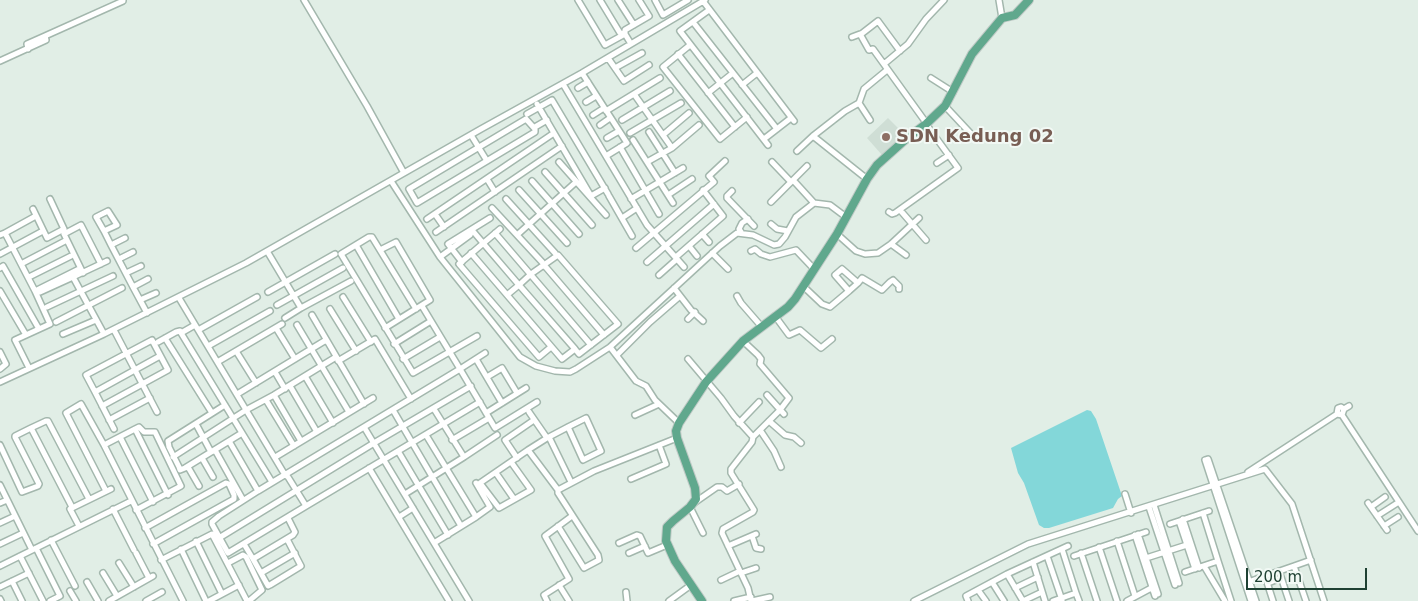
<!DOCTYPE html>
<style>
body{margin:0}
#map{position:relative;width:1418px;height:601px;overflow:hidden;background:#e1eee6;font-family:"DejaVu Sans",sans-serif}
canvas{display:block}
.scale{position:absolute;left:1246px;top:568px;width:121px;height:22px;box-sizing:border-box;border:2px solid #1f4133;border-top:0;padding-left:6px;font-size:15px;line-height:18px;white-space:nowrap;color:#1f4133;-webkit-text-stroke:4px #f2f9f5;paint-order:stroke}
</style>
<div id="map">
<canvas width="1418" height="601"></canvas>
<div class="scale">200 m</div>
</div>
<script>
const g = document.querySelector('canvas').getContext('2d');
g.lineJoin = 'round';
function paint(path, color) { g.fillStyle = color; g.fill(path, 'evenodd'); }
const shape = rows => new Path2D(rows.map(r => 'M' + r).join(''));
function trace(path, color, width, dash) { g.strokeStyle = color; g.lineWidth = width; g.lineCap = dash ? 'butt' : 'round'; g.setLineDash(dash || []); g.stroke(path); }
function label(font, color, halo, rows, align = 'center') {
  g.font = font + ' "DejaVu Sans",sans-serif'; g.lineWidth = 4; g.setLineDash([]); g.textBaseline = 'middle'; g.strokeStyle = halo; g.fillStyle = color; for (const [text, x, y, turn = 0] of rows) {
    g.save(); g.translate(x, y); g.rotate((+turn || 0) * Math.PI / 180); g.textAlign = isNaN(turn) ? turn : align; if (halo) g.strokeText(text, 0, 0); g.fillText(text, 0, 0); g.restore();
  }
}
const built = shape([
 [888,118,906,136,882,155,867,138]
]);
const water = shape([
 [1087,410,1091,411,1096,419,1122,496,1118,499,1113,508,1049,528,1044,528,1039,525,1024,483,1018,473,1011,448]
]);
const street = shape([
 [304,0,367,106,404,173],
 [578,0,605,45,625,34,620,33,600,0],
 [618,0,634,25],
 [655,0,663,15,688,0],
 [999,0,1002,18],
 [703,1,794,121],
 [709,10,680,31,768,145],
 [693,22,777,129],
 [860,35,878,21,900,51],
 [852,37,860,34,869,50,873,49,927,124],
 [631,44,625,34,625,30,649,16,639,0],
 [690,45,663,67,720,139,747,117],
 [28,49,27,44,45,36],
 [678,54,735,127],
 [608,58,624,81,649,65],
 [0,61,46,40,45,36,123,1,123,0],
 [884,64,908,44,926,19,944,0],
 [615,68,642,53],
 [582,73,627,143,606,156],
 [931,78,953,92],
 [563,84,647,225,684,267],
 [742,85,757,73],
 [578,88,588,82],
 [708,93,733,73],
 [634,94,672,148],
 [586,102,596,96],
 [859,103,870,120],
 [537,104,591,196,605,188],
 [945,106,973,136],
 [606,111,660,78],
 [527,114,552,100,608,194],
 [593,115,604,108],
 [526,119,535,129,535,132,417,203,409,189,526,119],
 [622,120,670,91],
 [600,125,610,118],
 [535,127,547,120],
 [649,132,675,173],
 [630,133,681,103],
 [471,135,487,161],
 [663,135,689,113],
 [813,136,867,179],
 [607,138,619,131],
 [764,139,791,118],
 [633,140,673,203],
 [620,147,659,214],
 [797,151,813,136,845,111,859,103,864,89,887,70],
 [559,162,606,215],
 [647,162,672,148,699,125],
 [937,163,949,155],
 [545,172,592,225],
 [487,179,495,192],
 [793,180,814,203],
 [391,181,440,257,520,357,536,366,555,371,570,372,576,369,610,347,720,246,737,233,753,235,774,245,779,244,785,237,796,217,814,203,830,205,846,217],
 [532,181,579,234],
 [791,182,807,166],
 [519,190,567,243],
 [732,191,727,196,727,198,754,226],
 [668,195,692,179],
 [609,196,632,236],
 [506,199,555,253],
 [631,199,683,168],
 [771,202,791,182,772,162],
 [492,208,542,262],
 [33,209,47,238,64,229,50,199],
 [900,210,926,240],
 [889,212,892,214,895,213,958,168,926,124],
 [435,214,444,227],
 [622,218,637,208],
 [427,219,554,133],
 [771,224,777,229,788,231],
 [500,229,459,264,539,357,551,347],
 [104,231,117,225,108,211,96,217,104,231,111,245,133,287,147,313],
 [436,232,562,146],
 [741,232,739,229,742,223,748,219],
 [5,233,34,217],
 [495,233,591,345],
 [702,234,709,242],
 [837,234,856,251,865,254,878,253,891,244,919,218],
 [0,235,5,233,35,291,50,324,15,340,29,368],
 [517,235,576,182],
 [891,244,906,255],
 [111,245,125,238],
 [356,245,399,319],
 [689,246,697,256],
 [636,248,714,182,709,176,725,161],
 [380,250,396,242,430,300,385,328],
 [267,251,301,308,351,281],
 [751,251,755,249,761,254,770,257,796,250,814,269],
 [471,253,562,359,575,349],
 [712,253,728,269],
 [0,254,41,232],
 [440,257,470,235,472,230,483,243,519,285,575,349,579,354,618,324,558,255,531,274,519,285,507,295],
 [676,257,723,216,703,190],
 [119,259,133,252],
 [462,262,448,244,490,218],
 [647,262,714,204],
 [21,264,65,241],
 [544,265,604,335],
 [0,268,3,266,39,329],
 [842,269,858,283,849,291,835,275,842,269],
 [83,273,64,234,81,225,101,264],
 [126,273,141,266],
 [659,275,677,259],
 [29,277,71,256],
 [73,277,107,261],
 [858,283,862,278,882,290,890,282,893,280,899,286,899,289],
 [803,286,822,304,830,307,849,291],
 [133,287,148,279],
 [674,288,691,310,703,321],
 [0,291,26,335],
 [35,291,79,269],
 [40,292,73,277,104,334],
 [268,292,335,254],
 [737,296,741,303,761,326],
 [343,297,371,342],
 [179,298,285,475,288,477,306,506,480,402],
 [140,300,156,293],
 [277,305,343,268],
 [422,306,460,369,485,353],
 [47,307,113,276],
 [330,309,356,351],
 [416,309,372,237,369,237,341,254,413,373,477,336],
 [312,315,364,404],
 [775,316,789,335,800,330,821,348,832,339],
 [285,318,301,308],
 [688,319,695,312],
 [56,322,122,288],
 [297,325,349,412],
 [276,328,295,359],
 [200,329,257,297],
 [114,330,157,412],
 [181,333,195,325],
 [63,334,96,320],
 [165,338,212,413],
 [158,342,176,332,180,331,181,333,272,482],
 [394,344,431,321],
 [210,345,270,311],
 [610,347,636,381,646,386,655,400,679,423],
 [236,351,256,383],
 [0,352,6,364,0,369],
 [617,355,650,322,680,296],
 [403,359,440,337],
 [476,359,502,403],
 [688,359,721,398,734,416,753,437,780,410,789,398,760,364,761,359,758,355,743,341],
 [219,361,282,324],
 [338,361,375,339,411,399],
 [275,372,285,389],
 [305,376,333,423],
 [487,377,502,368,517,393],
 [0,382,104,334,246,263,481,129,582,73,705,0],
 [290,386,317,432],
 [95,392,160,356],
 [239,393,326,340],
 [274,395,301,441],
 [767,395,784,414],
 [266,400,294,446],
 [225,405,168,441,169,447,179,467,180,470,185,468,242,433],
 [102,406,168,370,152,340,86,375,95,392,114,429],
 [434,409,464,457,497,435],
 [1344,409,1341,407,1338,408,1337,414,1342,415,1344,409,1349,406],
 [393,410,461,526],
 [529,412,547,438],
 [486,413,526,388],
 [635,415,659,404],
 [1342,415,1418,531],
 [109,420,150,398],
 [769,421,785,435,794,437,801,443],
 [739,423,759,402],
 [196,424,211,452],
 [364,427,434,543],
 [135,429,139,427,144,432,155,432,181,486,136,510],
 [135,429,168,495],
 [760,430,774,451,781,467],
 [426,435,476,517,434,543,469,601],
 [120,437,153,502],
 [549,437,571,482],
 [452,440,489,418],
 [229,441,258,491],
 [0,445,22,492,38,486,39,484,15,437,15,436,31,428],
 [104,445,135,429],
 [215,450,243,500],
 [528,450,558,490],
 [398,451,448,535],
 [277,456,373,398],
 [173,457,246,410,274,395,336,357],
 [202,458,213,477],
 [517,458,505,440,534,420],
 [1205,460,1208,459,1256,601],
 [1205,460,1251,601],
 [511,462,531,490,499,508,480,483,528,450,547,438,549,437,568,427,586,418,601,451,583,460,568,427],
 [188,467,199,486],
 [369,468,449,601],
 [1248,472,1337,414],
 [496,473,514,499],
 [631,479,666,464,659,445],
 [476,483,490,507,476,517],
 [0,485,32,550],
 [106,491,66,413,81,404,104,445,183,601],
 [405,494,464,457],
 [1125,494,1131,513],
 [0,503,7,500],
 [694,503,717,487,722,487,727,491,739,484],
 [1368,503,1387,530],
 [1154,505,1179,583],
 [306,506,228,553,212,524,212,522,219,516,258,491,460,369,495,428,537,402],
 [72,507,31,428,46,421,48,421,89,499],
 [690,507,703,533],
 [1149,507,1175,585],
 [1371,507,1385,497],
 [113,509,134,550],
 [1203,513,1218,561],
 [1377,516,1399,502],
 [399,517,413,508],
 [1183,519,1199,568],
 [1179,521,1195,569],
 [0,523,15,516],
 [1170,524,1209,511],
 [79,526,70,509,111,489],
 [558,526,584,568,599,560,598,555,558,493,558,490,594,471,677,438],
 [1384,526,1398,517],
 [145,528,226,483,229,484,234,495,234,499,153,544],
 [1138,534,1158,594],
 [1135,535,1155,596],
 [752,536,756,548,761,549],
 [219,538,374,443,471,386],
 [51,540,75,586],
 [196,541,222,594],
 [1117,541,1135,596],
 [619,543,637,535,640,536,648,553,667,545],
 [0,544,23,533],
 [244,544,253,559,293,535,295,532,288,518],
 [728,546,756,534],
 [1099,547,1117,601],
 [36,548,60,596,50,601],
 [181,549,206,601],
 [136,553,149,578],
 [629,553,645,546],
 [1081,553,1097,601],
 [20,556,43,601],
 [1047,556,1062,600],
 [1074,556,1146,532],
 [253,559,267,584,268,586,270,585,301,566,287,539],
 [1143,559,1190,544],
 [161,560,212,534,247,601],
 [1033,562,1045,601],
 [119,563,134,587],
 [228,563,243,555,246,557,262,590,249,601],
 [0,566,131,501],
 [1204,566,1225,601],
 [1294,566,1311,560],
 [1279,571,1289,601],
 [1185,572,1218,561,1231,601],
 [103,573,117,596],
 [261,573,295,553],
 [741,573,756,568],
 [1007,574,1023,601],
 [1265,576,1273,601],
 [721,580,740,571],
 [12,581,22,601],
 [87,582,98,601],
 [992,582,1004,601],
 [1248,582,1294,566,1306,601],
 [1268,583,1281,578],
 [559,585,569,601],
 [0,587,29,573],
 [1015,588,1038,577],
 [978,590,986,601],
 [70,591,76,601],
 [626,592,627,601],
 [1076,593,1079,601],
 [0,599,1,601],
 [109,601,153,576],
 [146,601,162,592],
 [209,601,239,585],
 [547,601,544,595,569,579,545,536,572,516],
 [669,601,691,585],
 [734,601,751,597],
 [751,601,748,588,722,533,723,529,753,512,754,510,731,473,731,469,752,442,753,437],
 [752,601,770,597],
 [914,601,1028,544,1265,469,1292,504,1324,601],
 [968,601,966,596,1007,574,1068,546],
 [1023,601,1042,592],
 [1053,601,1076,593,1062,549],
 [1127,601,1155,586]
]);
const primary = shape([
 [702,601,675,561,666,541,667,527,673,521,690,507,696,499,695,488,677,438,676,431,679,423,706,382,743,341,788,307,795,299,837,234,867,179,877,165,906,139,926,124,945,106,972,54,1002,18,1015,15,1029,0]
]);
const markers = [
 [886,137,5,"#8d6e63"]
];
const educationNames = [
 ["SDN Kedung 02",896,137]
];
paint(built, '#cfded5');
paint(water, '#83d7d9');
trace(street, '#a3b7ad', 8);
trace(primary, '#c0cac6', 10);
trace(street, '#fff', 5);
trace(primary, '#60a88d', 8);
for (const [x, y, r, color] of markers) { const dot = new Path2D(); dot.arc(x, y, r, 0, 2 * Math.PI); g.fillStyle = color; g.fill(dot); trace(dot, '#f2f9f5', 2); }
label('bold 18px', '#785e54', '#f2f9f5', educationNames, 'left');
</script>
